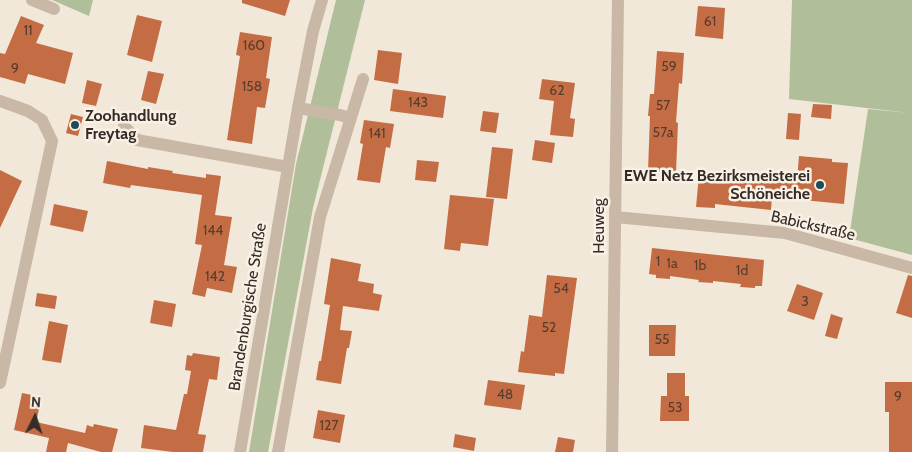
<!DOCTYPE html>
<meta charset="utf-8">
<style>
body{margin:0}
#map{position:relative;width:912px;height:452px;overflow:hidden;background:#f1e8d9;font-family:Cabin,sans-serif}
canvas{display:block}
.north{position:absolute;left:10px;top:392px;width:50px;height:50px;-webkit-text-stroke:4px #f9f1e5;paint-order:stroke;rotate:4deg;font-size:14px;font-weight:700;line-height:20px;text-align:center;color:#342c26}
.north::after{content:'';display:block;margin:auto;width:18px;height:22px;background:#342c26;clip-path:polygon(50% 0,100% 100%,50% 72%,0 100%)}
</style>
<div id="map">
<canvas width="912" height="452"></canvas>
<div class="north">N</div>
</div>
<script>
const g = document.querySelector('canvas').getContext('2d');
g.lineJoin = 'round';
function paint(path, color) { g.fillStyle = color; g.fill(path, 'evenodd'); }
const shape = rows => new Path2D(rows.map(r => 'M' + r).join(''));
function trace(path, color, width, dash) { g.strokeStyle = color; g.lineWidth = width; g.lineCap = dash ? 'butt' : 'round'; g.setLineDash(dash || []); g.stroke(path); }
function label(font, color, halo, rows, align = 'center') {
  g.font = font + ' Cabin,sans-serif'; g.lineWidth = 5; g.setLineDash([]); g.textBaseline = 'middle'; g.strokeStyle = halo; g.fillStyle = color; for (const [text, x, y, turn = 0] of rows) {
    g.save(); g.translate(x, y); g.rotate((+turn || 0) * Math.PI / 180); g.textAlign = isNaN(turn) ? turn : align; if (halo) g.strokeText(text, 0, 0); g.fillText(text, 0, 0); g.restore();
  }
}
const green = shape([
 [52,0,93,0,89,16],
 [336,0,365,0,313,208,268,452,249,452,296,164],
 [792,0,912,0,912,255,849,238,868,109,910,113,789,99]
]);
const building = shape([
 [242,0,290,0,285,16,242,3],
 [698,6,725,8,723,39,695,36],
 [137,15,162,21,152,62,127,55],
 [21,16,44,25,36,43,73,53,65,84,28,74,25,84,0,77,0,53,5,54],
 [240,32,272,37,266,78,270,79,265,108,257,107,252,144,227,140,240,56,236,55],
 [378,50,402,53,398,84,374,80],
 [657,51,684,53,682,84,679,83,676,122,678,123,676,173,648,171,650,116,648,116,650,94,654,94],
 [148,71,164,74,156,104,141,100],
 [542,79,575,83,570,118,575,119,573,137,550,135,554,101,539,99],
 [87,80,102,84,96,106,82,103],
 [393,89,446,96,443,118,390,111],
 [813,104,832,105,831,119,811,117],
 [483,111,499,113,496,133,480,131],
 [788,113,801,114,799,140,786,139],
 [71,114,83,117,78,136,66,133],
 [364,120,394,124,390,148,386,147,380,183,357,180,363,144,360,143],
 [535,140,555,143,552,163,532,160],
 [492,147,513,149,507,199,486,197],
 [799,156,832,159,832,162,848,163,844,204,772,197,771,210,715,204,715,208,696,207,699,175,727,178,727,173,797,180],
 [417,160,439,162,436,182,415,180],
 [107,161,148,169,148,167,173,171,172,173,206,178,206,174,221,176,215,215,232,217,224,265,237,267,232,293,207,288,205,297,192,294,202,245,195,244,202,195,131,185,130,188,103,183],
 [0,170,22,181,0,228],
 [450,195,494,199,488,246,461,243,460,251,444,249],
 [54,204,88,211,83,232,50,225],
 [652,248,764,260,762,286,755,286,755,288,740,287,741,284,713,281,713,283,698,282,699,280,670,276,670,279,656,278,656,275,649,274],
 [331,258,361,264,358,281,374,284,373,293,382,295,379,311,343,306,340,330,352,331,349,348,347,348,341,384,316,380,319,361,321,361,330,305,324,304],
 [547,275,577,278,564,374,555,373,555,376,518,372,521,351,524,352,529,315,542,317],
 [908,275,912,276,912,318,896,313],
 [797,284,823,293,814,320,787,311],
 [37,293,57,296,55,309,35,306],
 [154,300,176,304,172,327,150,323],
 [831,314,843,318,837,339,825,336],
 [49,321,68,325,61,363,42,360],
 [649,325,676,325,675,356,649,356],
 [193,353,220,357,217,380,209,379,198,434,206,435,203,452,173,452,141,448,144,425,176,430,184,394,187,394,191,371,185,370,187,355,192,356],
 [667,373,685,373,685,396,689,396,689,421,660,421,661,396,667,396],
 [488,380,525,385,521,410,484,405],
 [885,382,912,382,912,452,889,452,889,412,885,412],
 [22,393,42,397,36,422,85,433,87,425,93,427,94,424,118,429,112,452,101,452,68,443,66,452,46,452,49,438,14,430],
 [318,410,345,415,340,443,313,438],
 [455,434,476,438,474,451,453,447],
 [558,437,575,440,573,452,555,452]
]);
const minor = shape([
 [32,0,54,9],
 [0,101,28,111,42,120,52,141,0,383],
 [298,108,340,115,350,118],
 [124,126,137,140,288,167],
 [615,217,785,233,912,268],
 [278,452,320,217,363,79],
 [612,452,618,0]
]);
const tertiary = shape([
 [240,452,298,108,313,31,322,0]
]);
const markers = [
 [75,125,5,"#1d4d55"],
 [820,185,5,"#1d4d55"]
];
const numberNames = [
 ["61",710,22],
 ["11",28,31],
 ["160",254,46],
 ["59",669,67],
 ["9",15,69],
 ["158",252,87],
 ["62",557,91],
 ["143",418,103],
 ["57",663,106],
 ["57a",663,133],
 ["141",377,134],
 ["144",213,231],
 ["1",658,262],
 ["1a",672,264],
 ["1b",700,266],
 ["1d",742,271],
 ["142",215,277],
 ["54",561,289],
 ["3",805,302],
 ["52",549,328],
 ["55",662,340],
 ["48",505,395],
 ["9",898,397],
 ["53",675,408],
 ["127",329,426]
];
const poiNames = [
 ["Zoohandlung",85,116],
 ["Freytag",85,134],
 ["EWE Netz Bezirksmeisterei",810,176,"right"],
 ["Schöneiche",810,194,"right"]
];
const streetNames = [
 ["Heuweg",599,226,-90],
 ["Babickstraße",813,226,13],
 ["Brandenburgische Straße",248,307,-81]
];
paint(green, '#b0bf9a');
paint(building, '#c46d44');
trace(minor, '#c9b8a5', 12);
trace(tertiary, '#c9b8a5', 12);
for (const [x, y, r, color] of markers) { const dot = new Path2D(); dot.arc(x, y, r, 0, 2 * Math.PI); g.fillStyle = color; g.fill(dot); trace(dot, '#f9f1e5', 2); }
label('14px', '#583c2e', null, numberNames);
label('bold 16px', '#342c26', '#f9f1e5', poiNames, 'left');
label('16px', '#342c26', '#f9f1e5', streetNames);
</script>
